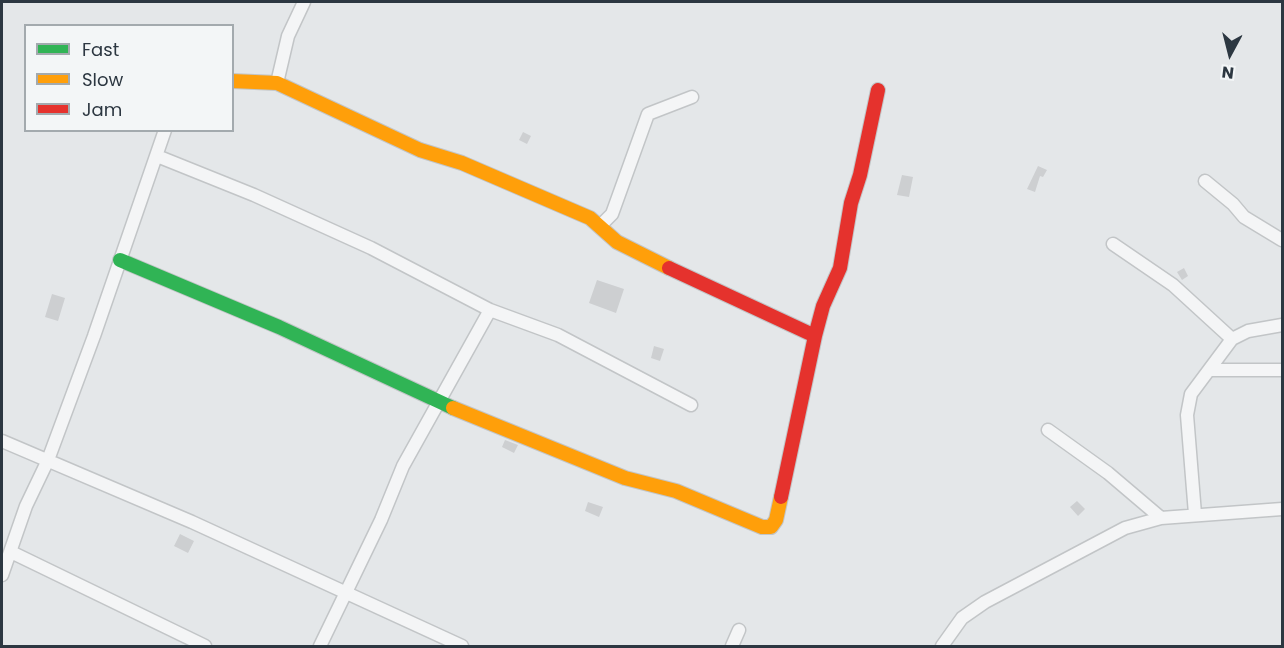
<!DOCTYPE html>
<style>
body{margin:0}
#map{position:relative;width:1284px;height:648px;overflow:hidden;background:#e4e7e9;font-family:Poppins,sans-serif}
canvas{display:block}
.frame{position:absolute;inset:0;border:3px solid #2c3741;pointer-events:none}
.legend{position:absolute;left:24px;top:24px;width:210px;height:108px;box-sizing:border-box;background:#f3f6f7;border:2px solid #a3aaae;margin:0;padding:8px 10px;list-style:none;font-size:18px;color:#2c3741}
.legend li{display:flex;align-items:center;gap:12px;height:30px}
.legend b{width:30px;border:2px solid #a3aaae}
.north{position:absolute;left:1200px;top:24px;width:60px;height:60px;-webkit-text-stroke:4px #f3f6f7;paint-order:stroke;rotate:187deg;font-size:16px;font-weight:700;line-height:24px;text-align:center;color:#2c3741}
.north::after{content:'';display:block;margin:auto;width:21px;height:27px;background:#2c3741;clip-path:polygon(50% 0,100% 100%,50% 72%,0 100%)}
</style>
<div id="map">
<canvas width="1284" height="648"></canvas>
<div class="frame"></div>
<ul class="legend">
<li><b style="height:8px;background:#30b455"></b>Fast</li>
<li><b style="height:8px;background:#ff9f0a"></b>Slow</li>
<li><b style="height:8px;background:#e5322d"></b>Jam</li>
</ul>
<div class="north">N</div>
</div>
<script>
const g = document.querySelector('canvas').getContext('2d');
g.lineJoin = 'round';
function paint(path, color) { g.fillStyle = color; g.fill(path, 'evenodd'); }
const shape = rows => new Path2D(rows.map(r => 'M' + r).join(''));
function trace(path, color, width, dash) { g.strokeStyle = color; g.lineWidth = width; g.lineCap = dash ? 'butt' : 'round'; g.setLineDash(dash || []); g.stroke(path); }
const building = shape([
 [523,132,531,136,527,144,519,140],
 [1038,166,1047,170,1043,177,1040,176,1035,192,1027,189],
 [902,175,913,177,909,197,897,195],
 [1184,268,1188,276,1182,280,1177,272],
 [597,280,624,289,616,313,589,303],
 [52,294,65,298,58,321,45,317],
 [654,346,664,349,660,361,651,358],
 [505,440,518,445,514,453,502,447],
 [1077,501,1085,509,1078,516,1070,507],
 [588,502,603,507,599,517,585,511],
 [180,534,194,541,188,553,174,546]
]);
const street = shape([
 [277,83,288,36,304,2],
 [157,156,254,195,371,248,490,310,558,335,691,405],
 [1205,181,1233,204,1244,217,1282,240],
 [601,225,612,214,648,114,692,97],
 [1113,244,1173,285,1232,339],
 [1210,370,1282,370],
 [1048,430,1108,473,1161,518],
 [2,441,192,522,462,646],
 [1195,514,1187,415,1191,394,1232,339,1248,331,1282,325],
 [11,552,205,646],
 [2,575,26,506,48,460,94,336,165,130],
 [320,646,381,520,403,466,490,310],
 [732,646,739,630],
 [942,646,962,618,985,602,1125,528,1161,518,1282,509]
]);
const fast = shape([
 [120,260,279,327,453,408]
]);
const slow = shape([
 [232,81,277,83,420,150,462,163,590,218,617,242,669,268],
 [453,408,625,478,676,491,762,527,771,527,776,520,781,497]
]);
const jam = shape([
 [669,268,815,336],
 [781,497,815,336,823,306,840,268,851,203,860,175,878,90]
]);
paint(building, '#cdcfd1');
trace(street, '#c2c5c7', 15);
trace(fast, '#c2c5c7', 16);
trace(slow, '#c2c5c7', 16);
trace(jam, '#c2c5c7', 16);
trace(street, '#f4f5f6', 12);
trace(fast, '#30b455', 14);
trace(slow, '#ff9f0a', 14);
trace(jam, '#e5322d', 14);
</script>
